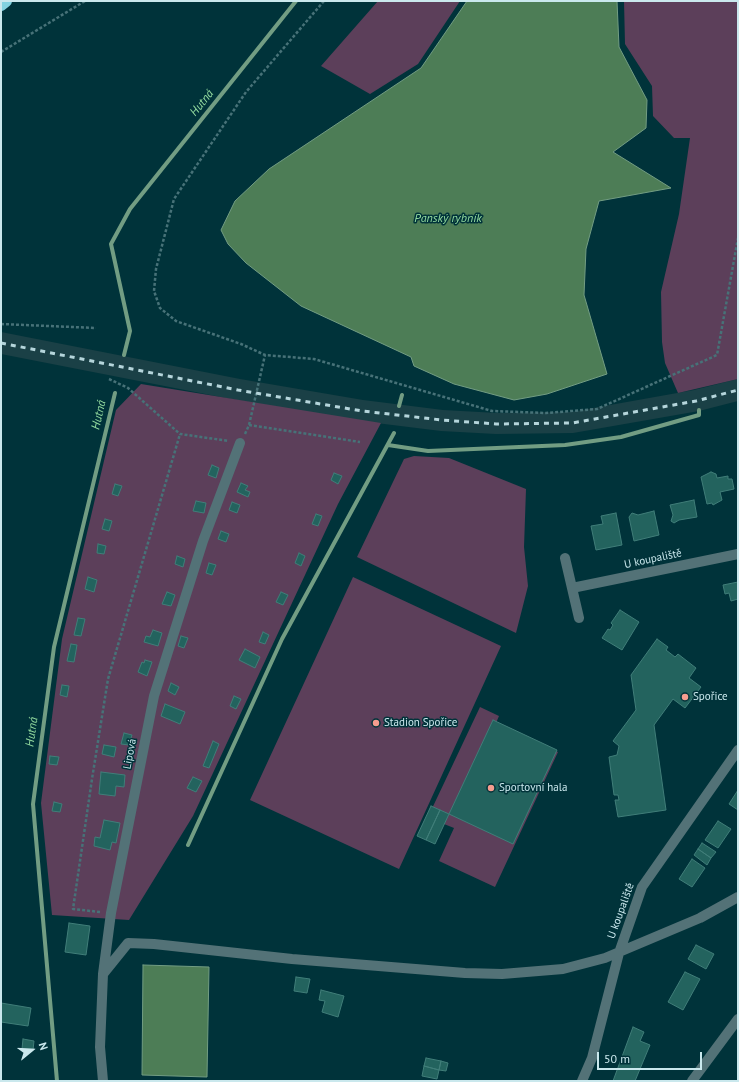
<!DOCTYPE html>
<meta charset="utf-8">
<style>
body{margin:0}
#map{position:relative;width:739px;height:1082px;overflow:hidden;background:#00333a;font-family:"PT Sans",sans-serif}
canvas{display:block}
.frame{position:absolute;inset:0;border:2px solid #cae8ed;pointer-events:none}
.north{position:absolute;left:12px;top:1030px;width:40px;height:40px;-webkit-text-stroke:3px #00333a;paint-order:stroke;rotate:72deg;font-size:11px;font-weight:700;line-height:16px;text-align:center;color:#cae8ed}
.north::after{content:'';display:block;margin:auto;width:14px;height:18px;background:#cae8ed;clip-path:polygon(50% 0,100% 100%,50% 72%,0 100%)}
.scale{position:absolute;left:597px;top:1052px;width:105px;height:18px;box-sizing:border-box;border:2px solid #cae8ed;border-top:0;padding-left:5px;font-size:12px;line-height:14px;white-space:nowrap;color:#cae8ed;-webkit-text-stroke:3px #00333a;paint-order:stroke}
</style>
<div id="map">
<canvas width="739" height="1082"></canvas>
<div class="frame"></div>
<div class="north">N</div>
<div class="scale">50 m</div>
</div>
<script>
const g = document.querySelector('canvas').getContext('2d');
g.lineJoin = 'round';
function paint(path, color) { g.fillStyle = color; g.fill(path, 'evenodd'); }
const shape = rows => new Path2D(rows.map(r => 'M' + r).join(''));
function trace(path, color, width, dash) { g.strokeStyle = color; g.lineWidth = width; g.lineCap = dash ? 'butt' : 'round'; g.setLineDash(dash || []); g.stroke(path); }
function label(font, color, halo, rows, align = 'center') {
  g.font = font + ' "PT Sans",sans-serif'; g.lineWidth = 3; g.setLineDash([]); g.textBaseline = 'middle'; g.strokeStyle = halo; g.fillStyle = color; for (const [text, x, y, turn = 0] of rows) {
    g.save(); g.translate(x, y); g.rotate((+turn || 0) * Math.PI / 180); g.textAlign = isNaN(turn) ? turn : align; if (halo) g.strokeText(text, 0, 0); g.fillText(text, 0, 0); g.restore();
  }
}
const built = shape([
 [1,332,240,379,363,400,443,410,497,413,571,412,694,390,738,379,738,401,699,411,573,433,496,434,441,431,360,421,236,400,1,354]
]);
const green = shape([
 [378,1,460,1,418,64,370,94,321,66],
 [624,1,738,1,738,379,678,393,665,363,662,342,661,292,679,214,690,138,674,138,653,116,652,86,625,44],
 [141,384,381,423,338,504,193,816,129,920,52,915,41,803,62,639,116,410],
 [414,456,449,458,526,489,524,547,528,586,516,633,357,557,404,459],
 [353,577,501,646,399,869,250,800],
 [480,707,499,716,496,723,558,752,495,887,439,861,454,828,444,824,419,836]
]);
const water = shape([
 [467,1,617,1,619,47,647,100,646,128,613,152,671,188,599,201,586,249,584,295,607,374,547,394,514,400,454,384,414,366,411,357,301,306,246,263,228,244,221,230,235,201,269,169,421,68,467,1],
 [143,965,209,967,207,1077,142,1075,143,965]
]);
const stream = shape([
 [124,355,130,331,111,244,130,209,296,1],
 [399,406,402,395],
 [388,445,428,451,565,445,621,437,699,415,699,410],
 [188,845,282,639,394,433],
 [57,1081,33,804,54,647,115,393]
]);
const building = shape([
 [212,465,219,468,216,478,208,475,212,465],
 [711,472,716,474,717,478,728,476,728,479,732,479,734,489,720,492,722,500,713,505,712,503,707,504,701,477,711,472],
 [334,473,342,476,338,484,331,480,334,473],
 [241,483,248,486,245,490,250,492,248,497,237,492,241,483],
 [115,484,122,486,118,496,112,494,115,484],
 [694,500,697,517,679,520,674,523,671,521,673,515,670,505,694,500],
 [196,501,206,503,204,513,193,511,196,501],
 [232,502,240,505,237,513,229,510,232,502],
 [654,511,659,535,634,541,629,517,632,513,638,515,654,511],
 [616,513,622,545,596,550,591,526,603,524,601,516,616,513],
 [316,514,322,516,318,526,312,524,316,514],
 [105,519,112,521,109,531,102,529,105,519],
 [221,531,229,534,226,542,218,539,221,531],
 [98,544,106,546,104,554,97,553,98,544],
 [299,553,305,556,301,566,295,563,299,553],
 [177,556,185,559,183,567,175,564,177,556],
 [209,563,216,565,212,575,206,573,209,563],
 [88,577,97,580,94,592,85,589,88,577],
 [738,582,738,599,731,601,729,593,725,594,723,585,738,582],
 [167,592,175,595,171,606,162,604,167,592],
 [281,592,288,595,283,605,276,602,281,592],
 [620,610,639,622,622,650,602,638,608,629,610,630,613,625,611,623,620,610],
 [78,618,85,619,81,636,74,635,78,618],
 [153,630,162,633,158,646,144,642,146,636,150,637,153,630],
 [263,632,269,635,265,644,259,642,263,632],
 [181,636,188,638,184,648,178,646,181,636],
 [657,639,668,647,666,650,675,657,678,654,696,668,689,678,701,687,685,708,673,699,654,725,666,810,618,817,615,800,619,800,618,795,614,795,609,757,617,755,619,746,613,741,636,710,631,675,657,639],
 [71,644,77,645,74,662,67,661,71,644],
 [245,649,260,657,255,668,239,660,245,649],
 [145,660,152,662,147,676,138,672,142,662,144,663,145,660],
 [171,683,179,687,175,695,168,691,171,683],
 [62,685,69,686,67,697,60,695,62,685],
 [234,696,241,699,236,709,230,706,234,696],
 [165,704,185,712,180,724,161,716,165,704],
 [493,720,557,750,513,844,449,814,493,720],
 [124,733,132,735,129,745,121,744,124,733],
 [213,741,219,744,209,768,203,766,213,741],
 [104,745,116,747,114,757,102,754,104,745],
 [50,756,59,757,57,765,49,764,50,756],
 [101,772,125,775,124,787,116,786,115,796,99,794,101,772],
 [193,777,202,781,196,792,187,788,193,777],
 [738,790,738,810,729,804,738,790],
 [54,802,62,804,60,812,52,811,54,802],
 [431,806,440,810,426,840,417,836,431,806],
 [440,810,449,814,435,844,426,840,440,810],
 [104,820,120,823,116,843,112,842,110,850,94,846,95,837,100,838,104,820],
 [718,821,731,829,718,848,705,840,718,821],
 [702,843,716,852,711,858,698,849,702,843],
 [698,849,711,858,707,865,694,855,698,849],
 [692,859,705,868,692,887,679,879,692,859],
 [69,923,90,926,86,955,65,952,69,923],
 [696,945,714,954,706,969,688,959,696,945],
 [685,972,700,979,683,1010,668,1002,685,972],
 [296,977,310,979,307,993,294,991,296,977],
 [321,990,344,996,338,1017,322,1012,325,1001,319,1000,321,990],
 [1,1003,31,1008,28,1026,1,1022,1,1003],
 [633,1027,644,1032,640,1041,650,1045,635,1081,613,1081,633,1027],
 [23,1039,34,1041,33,1050,22,1049,23,1039],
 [426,1058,441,1061,439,1070,424,1066,426,1058],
 [441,1061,448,1063,446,1071,439,1070,441,1061],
 [424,1066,439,1070,437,1079,422,1076,424,1066]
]);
const path = shape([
 [324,1,246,92,174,199,156,269,154,291,160,308,176,321,241,344,265,355,314,359,492,411,546,413,597,409,717,355,738,238],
 [1,52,85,1],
 [1,324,96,328],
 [109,379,128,388,180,434,229,441],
 [249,425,360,442],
 [245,434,249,425,265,355],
 [100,912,73,909,92,779,108,679,180,434]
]);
const minor = shape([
 [565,558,579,618],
 [572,588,738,554],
 [103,974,128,943,154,944,292,959,465,973,502,974,563,969,605,958,700,918,738,897],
 [103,1081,100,1047,103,974,111,913,154,696,203,541,240,443],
 [582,1081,592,1058,619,953,642,887,738,750],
 [692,1081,738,1019]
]);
const highway = shape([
 [1,5,6,1]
]);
const rail = shape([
 [1,343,238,390,362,411,442,420,496,424,572,423,696,401,738,390]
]);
const markers = [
 [685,697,4,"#f59d8f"],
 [376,723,4,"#f59d8f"],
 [491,788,4,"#f59d8f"]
];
const streetNames = [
 ["U koupaliště",653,559,-12],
 ["Lipová",130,754,-79],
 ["U koupaliště",621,911,-70]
];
const poiNames = [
 ["Spořice",693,697],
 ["Stadion Spořice",384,723],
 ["Sportovní hala",499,788]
];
const waterNames = [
 ["Hutná",202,103,-51],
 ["Panský rybník",448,219],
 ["Hutná",99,415,-77],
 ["Hutná",32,732,-82]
];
paint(built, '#1a4046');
paint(green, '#5c3f5a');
paint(water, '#4d7d56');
trace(water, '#729d83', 1);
trace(stream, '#729d83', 4);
paint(building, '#23635e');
trace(building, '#407e79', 1);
trace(path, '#477278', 2.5, [3, 2]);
trace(minor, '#537277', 10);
trace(highway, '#82d2df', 12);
trace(rail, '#b5d5db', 3, [5, 5]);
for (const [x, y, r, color] of markers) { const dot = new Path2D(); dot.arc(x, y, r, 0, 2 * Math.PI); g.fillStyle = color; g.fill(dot); trace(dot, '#00333a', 1.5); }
label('11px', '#cae8ed', '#00333a', streetNames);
label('11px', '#cae8ed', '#00333a', poiNames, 'left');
label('italic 12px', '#93db9f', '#00333a', waterNames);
</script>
